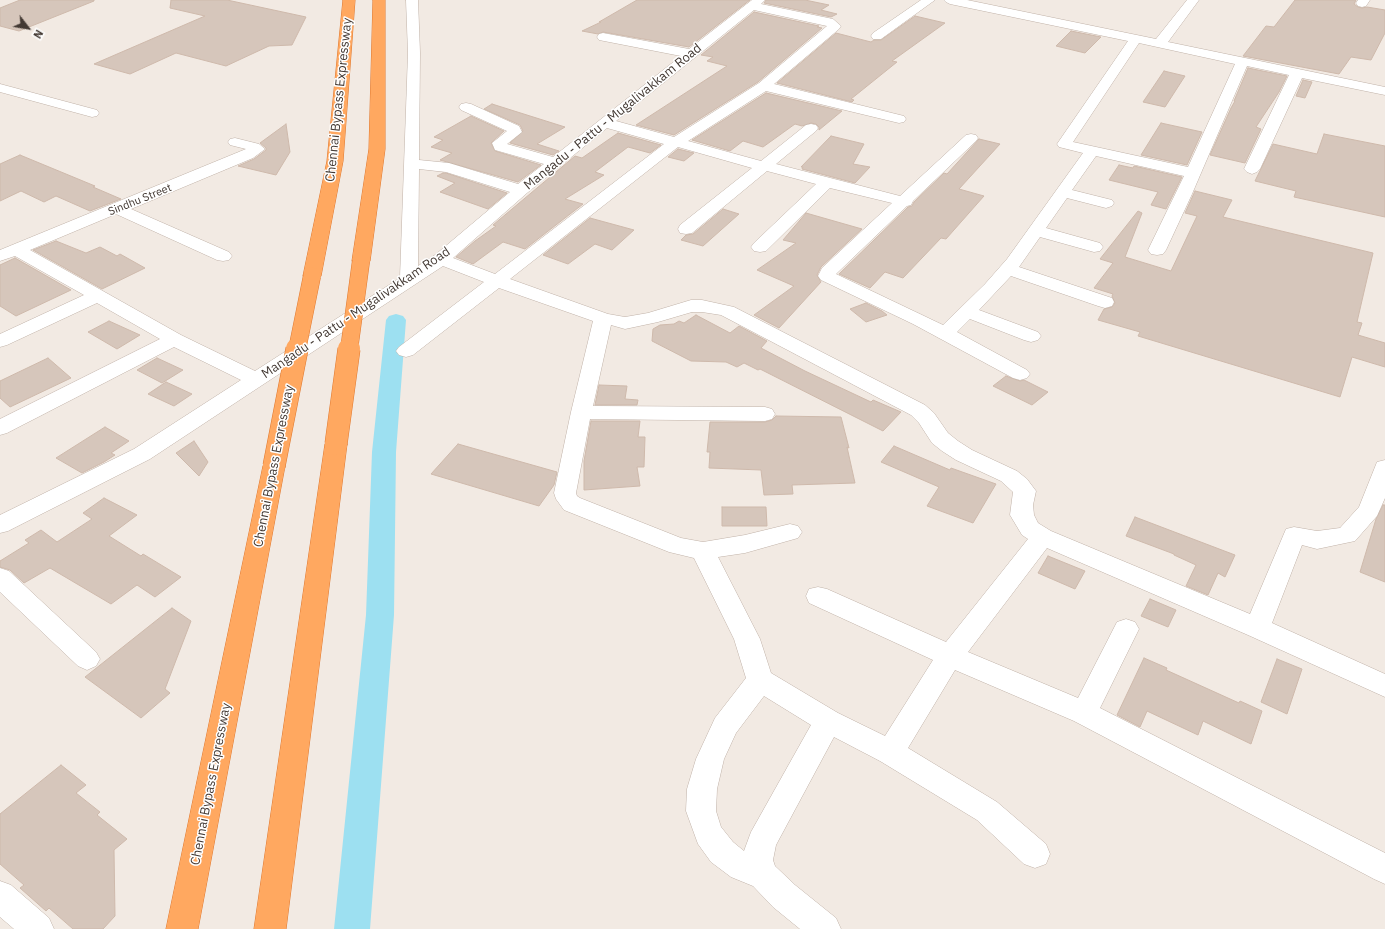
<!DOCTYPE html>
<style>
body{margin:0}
#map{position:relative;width:1385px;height:929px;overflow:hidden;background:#f2eae3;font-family:"IBM Plex Sans",sans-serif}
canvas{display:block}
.north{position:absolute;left:8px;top:8px;width:40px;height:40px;-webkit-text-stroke:3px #fff;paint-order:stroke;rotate:121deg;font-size:11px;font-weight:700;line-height:16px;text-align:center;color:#433933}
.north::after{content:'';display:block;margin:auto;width:14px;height:18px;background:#433933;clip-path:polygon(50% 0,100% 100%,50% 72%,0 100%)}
</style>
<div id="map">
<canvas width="1385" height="929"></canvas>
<div class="north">N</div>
</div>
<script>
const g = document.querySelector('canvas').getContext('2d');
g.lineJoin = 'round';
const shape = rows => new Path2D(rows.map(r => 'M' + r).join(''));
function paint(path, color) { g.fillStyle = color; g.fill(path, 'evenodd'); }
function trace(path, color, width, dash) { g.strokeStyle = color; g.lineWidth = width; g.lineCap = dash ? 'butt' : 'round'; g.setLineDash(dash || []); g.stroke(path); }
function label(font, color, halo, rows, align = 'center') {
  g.font = font + ' "IBM Plex Sans",sans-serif'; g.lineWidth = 3; g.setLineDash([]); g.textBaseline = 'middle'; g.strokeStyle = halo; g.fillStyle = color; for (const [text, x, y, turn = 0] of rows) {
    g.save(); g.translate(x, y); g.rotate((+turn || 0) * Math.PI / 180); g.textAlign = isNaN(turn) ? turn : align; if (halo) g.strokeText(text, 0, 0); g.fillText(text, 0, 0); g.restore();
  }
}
const canal = shape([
 [396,314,403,316,406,320,396,452,394,615,370,929,334,929,366,615,372,452,386,320,389,316,396,314]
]);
const building = shape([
 [20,0,94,0,94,1,19,31,0,26,0,8,20,0],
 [171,0,227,0,306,17,292,45,269,46,226,66,176,53,130,74,94,64,205,16,170,8,171,0],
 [637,0,750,0,689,47,603,32,598,34,582,31,601,22,599,22,637,0],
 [766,0,805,0,829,5,821,10,837,14,831,17,764,3,766,0],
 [1295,0,1356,0,1354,4,1358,7,1362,8,1367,7,1385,10,1385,33,1371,60,1351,57,1339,74,1243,56,1266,26,1274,27,1295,0],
 [754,12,819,26,817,27,822,28,758,82,674,135,636,125,727,66,707,61,713,57,701,55,754,12],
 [915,16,945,23,892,61,897,62,851,99,854,100,852,102,777,83,836,33,871,42,874,40,881,40,915,16],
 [1071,31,1101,37,1085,53,1056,46,1071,31],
 [1248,68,1287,76,1279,92,1256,127,1261,129,1245,163,1210,155,1231,108,1235,101,1234,101,1248,68],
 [1164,71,1185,76,1165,107,1143,102,1164,71],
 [1303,80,1312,82,1305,98,1296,96,1303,80],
 [766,93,842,111,819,130,819,127,816,124,811,123,802,126,795,124,763,147,743,141,730,151,692,140,766,93],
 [492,104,565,127,537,144,559,151,553,155,510,143,523,131,520,125,484,109,492,104],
 [471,116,504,131,491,143,495,151,541,165,518,182,440,160,452,153,431,147,443,140,434,137,471,116],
 [1161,123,1202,132,1187,165,1141,155,1161,123],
 [286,124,290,152,276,175,238,166,254,159,266,150,266,148,260,143,286,124],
 [618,133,661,145,650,153,628,147,595,172,604,175,565,199,583,204,525,249,503,242,473,264,456,257,475,241,496,226,493,225,575,156,582,158,618,133],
 [1324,134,1385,146,1385,217,1294,197,1296,191,1255,181,1273,144,1317,154,1324,134],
 [831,136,864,144,853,164,870,167,855,183,802,169,803,167,801,167,831,136],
 [979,139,1000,144,959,189,984,196,946,239,941,238,903,278,885,272,870,288,839,274,908,207,912,206,914,202,944,173,947,174,979,139],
 [678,149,694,153,684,161,668,157,678,149],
 [20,155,95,186,93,187,121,199,90,211,56,196,44,202,21,191,0,201,0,164,20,155],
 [1119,165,1133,168,1134,166,1182,177,1166,209,1151,205,1158,192,1109,180,1119,165],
 [443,173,446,173,507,193,488,209,440,192,455,183,437,176,443,173],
 [1195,191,1232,200,1223,217,1373,253,1357,322,1362,323,1358,335,1385,343,1385,367,1352,357,1340,397,1138,336,1140,332,1098,320,1104,309,1112,307,1115,303,1112,296,1113,294,1094,288,1113,263,1100,259,1138,211,1142,213,1125,257,1171,271,1197,216,1185,213,1195,191],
 [723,209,739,214,703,246,681,240,686,235,693,234,723,209],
 [806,213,862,229,821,267,817,275,821,282,779,328,754,315,794,286,757,270,796,243,783,240,806,213],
 [590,218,634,230,612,250,595,244,568,264,543,255,590,218],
 [56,241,86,253,100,247,117,256,120,254,145,268,102,289,33,250,56,241],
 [15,258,71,290,16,316,0,306,0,265,15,258],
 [866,303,882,311,887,315,866,322,850,309,866,303],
 [696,315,730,333,739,326,767,341,761,348,805,371,871,402,873,400,901,412,883,431,760,369,758,370,744,363,737,367,726,362,691,361,652,341,653,329,660,325,674,324,679,321,684,323,696,315],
 [109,321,140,335,117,349,88,332,109,321],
 [48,358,71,378,10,407,0,398,0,381,48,358],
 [157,358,183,370,162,383,137,370,157,358],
 [1006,376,1020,381,1024,380,1048,392,1032,405,993,386,1006,376],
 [166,382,192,394,174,406,148,394,166,382],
 [599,385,627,386,625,399,638,400,637,405,595,405,599,385],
 [776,416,841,417,849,448,847,447,855,483,792,485,793,494,764,495,761,470,709,468,710,452,707,452,710,422,765,422,772,420,776,416],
 [591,421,640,421,638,437,645,437,644,467,637,467,640,486,584,490,584,461,591,421],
 [105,427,129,441,111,453,115,455,104,462,82,473,56,458,105,427],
 [194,441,208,462,199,476,176,453,194,441],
 [458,444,557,472,554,485,539,506,431,474,458,444],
 [894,446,950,470,951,468,996,484,973,523,927,506,939,487,881,462,894,446],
 [104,498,137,515,109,536,141,556,143,554,181,577,155,597,137,585,111,604,50,568,24,583,10,570,0,567,0,561,29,543,25,540,41,530,57,542,92,519,83,513,104,498],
 [1383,505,1385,505,1385,582,1360,572,1376,519,1383,505],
 [722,507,766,507,767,526,722,526,722,507],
 [1135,517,1235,555,1225,577,1218,573,1208,595,1186,586,1196,565,1174,555,1174,554,1126,536,1135,517],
 [1048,556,1085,571,1075,589,1038,573,1048,556],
 [1150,599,1176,610,1168,627,1141,616,1150,599],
 [172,608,191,621,165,689,170,693,141,718,85,677,172,608],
 [1144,658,1167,668,1166,670,1239,703,1240,701,1262,711,1251,744,1203,721,1198,735,1147,711,1140,727,1117,715,1144,658],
 [1277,659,1302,669,1287,714,1261,702,1277,659],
 [61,765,86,785,76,793,100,812,97,815,127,839,114,850,115,916,103,929,73,929,49,908,46,911,20,888,24,885,0,864,0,814,61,765]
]);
const minor = shape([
 [406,0,418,0,420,53,419,160,449,163,518,184,544,164,495,150,492,143,507,131,461,110,459,107,461,104,466,103,471,104,519,126,522,132,507,144,553,157,681,56,599,40,597,37,599,34,603,33,689,49,752,0,765,0,761,4,833,19,841,26,839,29,774,84,904,116,906,119,904,122,899,123,766,91,688,141,761,161,806,125,811,124,816,125,818,128,816,131,776,164,900,196,966,135,971,134,976,135,978,138,976,141,913,201,911,205,907,206,836,274,943,325,985,284,1007,259,1083,153,1059,147,1057,144,1128,41,950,4,946,2,944,0,967,0,1156,39,1187,0,1199,0,1168,42,1385,87,1385,95,1302,78,1260,169,1257,172,1252,174,1247,172,1244,169,1289,75,1247,66,1192,194,1166,250,1163,254,1157,255,1151,254,1148,250,1184,176,1096,156,1072,190,1112,200,1114,203,1112,206,1106,208,1067,198,1046,228,1100,243,1103,247,1100,251,1094,252,1040,237,1019,267,1112,298,1114,302,1112,306,1105,308,1098,306,1011,276,979,310,1038,332,1041,336,1038,340,1031,342,1024,340,970,319,957,332,1027,370,1030,374,1027,378,1020,380,1013,378,913,324,821,280,818,276,822,268,892,203,830,188,766,251,760,252,754,251,751,247,754,243,816,184,767,171,692,233,686,234,680,233,678,229,680,225,752,168,678,147,510,279,608,314,625,317,648,313,691,300,702,300,734,307,925,405,934,413,948,433,958,441,972,450,1017,471,1027,479,1036,491,1033,505,1034,515,1038,523,1051,531,1250,614,1286,529,1294,527,1317,531,1340,528,1359,507,1377,462,1385,460,1385,498,1377,516,1355,541,1317,549,1302,545,1272,623,1385,674,1385,697,1248,635,1047,548,968,652,1078,698,1117,622,1126,619,1135,622,1139,629,1100,708,1385,853,1385,884,1374,879,1074,721,955,670,908,748,997,802,1046,844,1050,854,1046,864,1035,868,1024,864,977,820,880,761,834,737,776,845,773,860,775,866,795,885,836,918,841,929,800,929,773,907,753,886,731,877,711,862,698,844,686,811,687,789,696,759,715,718,746,678,734,639,694,558,669,552,564,510,556,499,554,493,571,412,593,321,499,288,413,355,406,357,399,355,396,351,399,347,484,282,443,266,150,459,8,531,0,533,0,515,134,449,241,380,174,347,7,433,0,435,0,419,160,339,97,303,7,345,0,347,0,334,84,295,15,256,0,261,0,250,246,149,230,145,228,142,230,139,235,138,259,144,265,149,253,158,131,209,229,252,232,256,229,260,223,261,217,260,116,214,30,250,181,335,255,371,400,278,408,53,406,0],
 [754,10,827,26,759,83,674,137,616,121,754,10],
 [1139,43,1235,64,1188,167,1073,142,1139,43],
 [607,128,664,144,495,274,453,258,527,193,607,128],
 [419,169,446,172,510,192,435,255,418,266,419,169],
 [692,312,702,312,721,315,911,415,919,423,932,443,942,451,956,460,1001,481,1013,492,1010,515,1022,535,1028,539,946,642,827,589,818,587,809,589,806,596,809,603,933,660,885,736,838,713,771,673,760,639,718,557,745,553,798,538,802,532,798,526,790,524,745,535,703,542,681,538,580,498,577,496,576,493,590,419,765,421,772,419,775,414,772,409,765,407,593,406,611,325,625,329,658,322,692,312],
 [764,696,811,725,751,832,744,851,733,842,721,827,716,811,717,789,724,759,736,733,764,696],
 [921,0,935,0,881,39,873,39,871,36,873,33,921,0],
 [1358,0,1370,0,1366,6,1362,7,1358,6,1356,3,1358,0],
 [0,84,97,110,99,113,97,116,92,117,0,92,0,84],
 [0,568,9,571,96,652,100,659,96,666,87,670,78,666,0,592,0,568],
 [0,881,11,885,49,918,54,929,14,929,0,917,0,881]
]);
const highway = shape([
 [343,0,355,0,343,161,321,276,318,280,312,281,306,280,303,276,327,161,343,0],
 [373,0,385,0,385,149,370,261,367,265,361,266,355,265,352,261,369,149,373,0],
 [336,437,344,439,347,444,286,929,254,929,325,444,328,439,336,437],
 [274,459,282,461,285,466,198,929,166,929,263,466,266,461,274,459]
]);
const highwayBridgeFar1 = shape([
 [297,350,312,276],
 [349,350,361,261]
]);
const highwayBridge = shape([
 [336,444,349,349],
 [274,466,297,349]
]);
const farStreetnames = [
 ["Sindhu Street",140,200,-22]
];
const streetNames = [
 ["Chennai Bypass Expressway",339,100,-84],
 ["Mangadu - Pattu - Mugalivakkam Road",613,117,-39],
 ["Mangadu - Pattu - Mugalivakkam Road",356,313,-34],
 ["Chennai Bypass Expressway",274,466,-79],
 ["Chennai Bypass Expressway",211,784,-79]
];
paint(canal, '#9de0f1');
paint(building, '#d6c6bb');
trace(building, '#ceb9ab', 1);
trace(minor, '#c0b2a8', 1);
trace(highway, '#df782f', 1);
paint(minor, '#fff');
paint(highway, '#ffa860');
trace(highwayBridgeFar1, '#df782f', 18, []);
trace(highwayBridge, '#df782f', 23, []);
trace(highwayBridgeFar1, '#ffa860', 17);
trace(highwayBridge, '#ffa860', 22);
label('11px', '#433933', '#fff', farStreetnames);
label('13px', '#433933', '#fff', streetNames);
</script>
